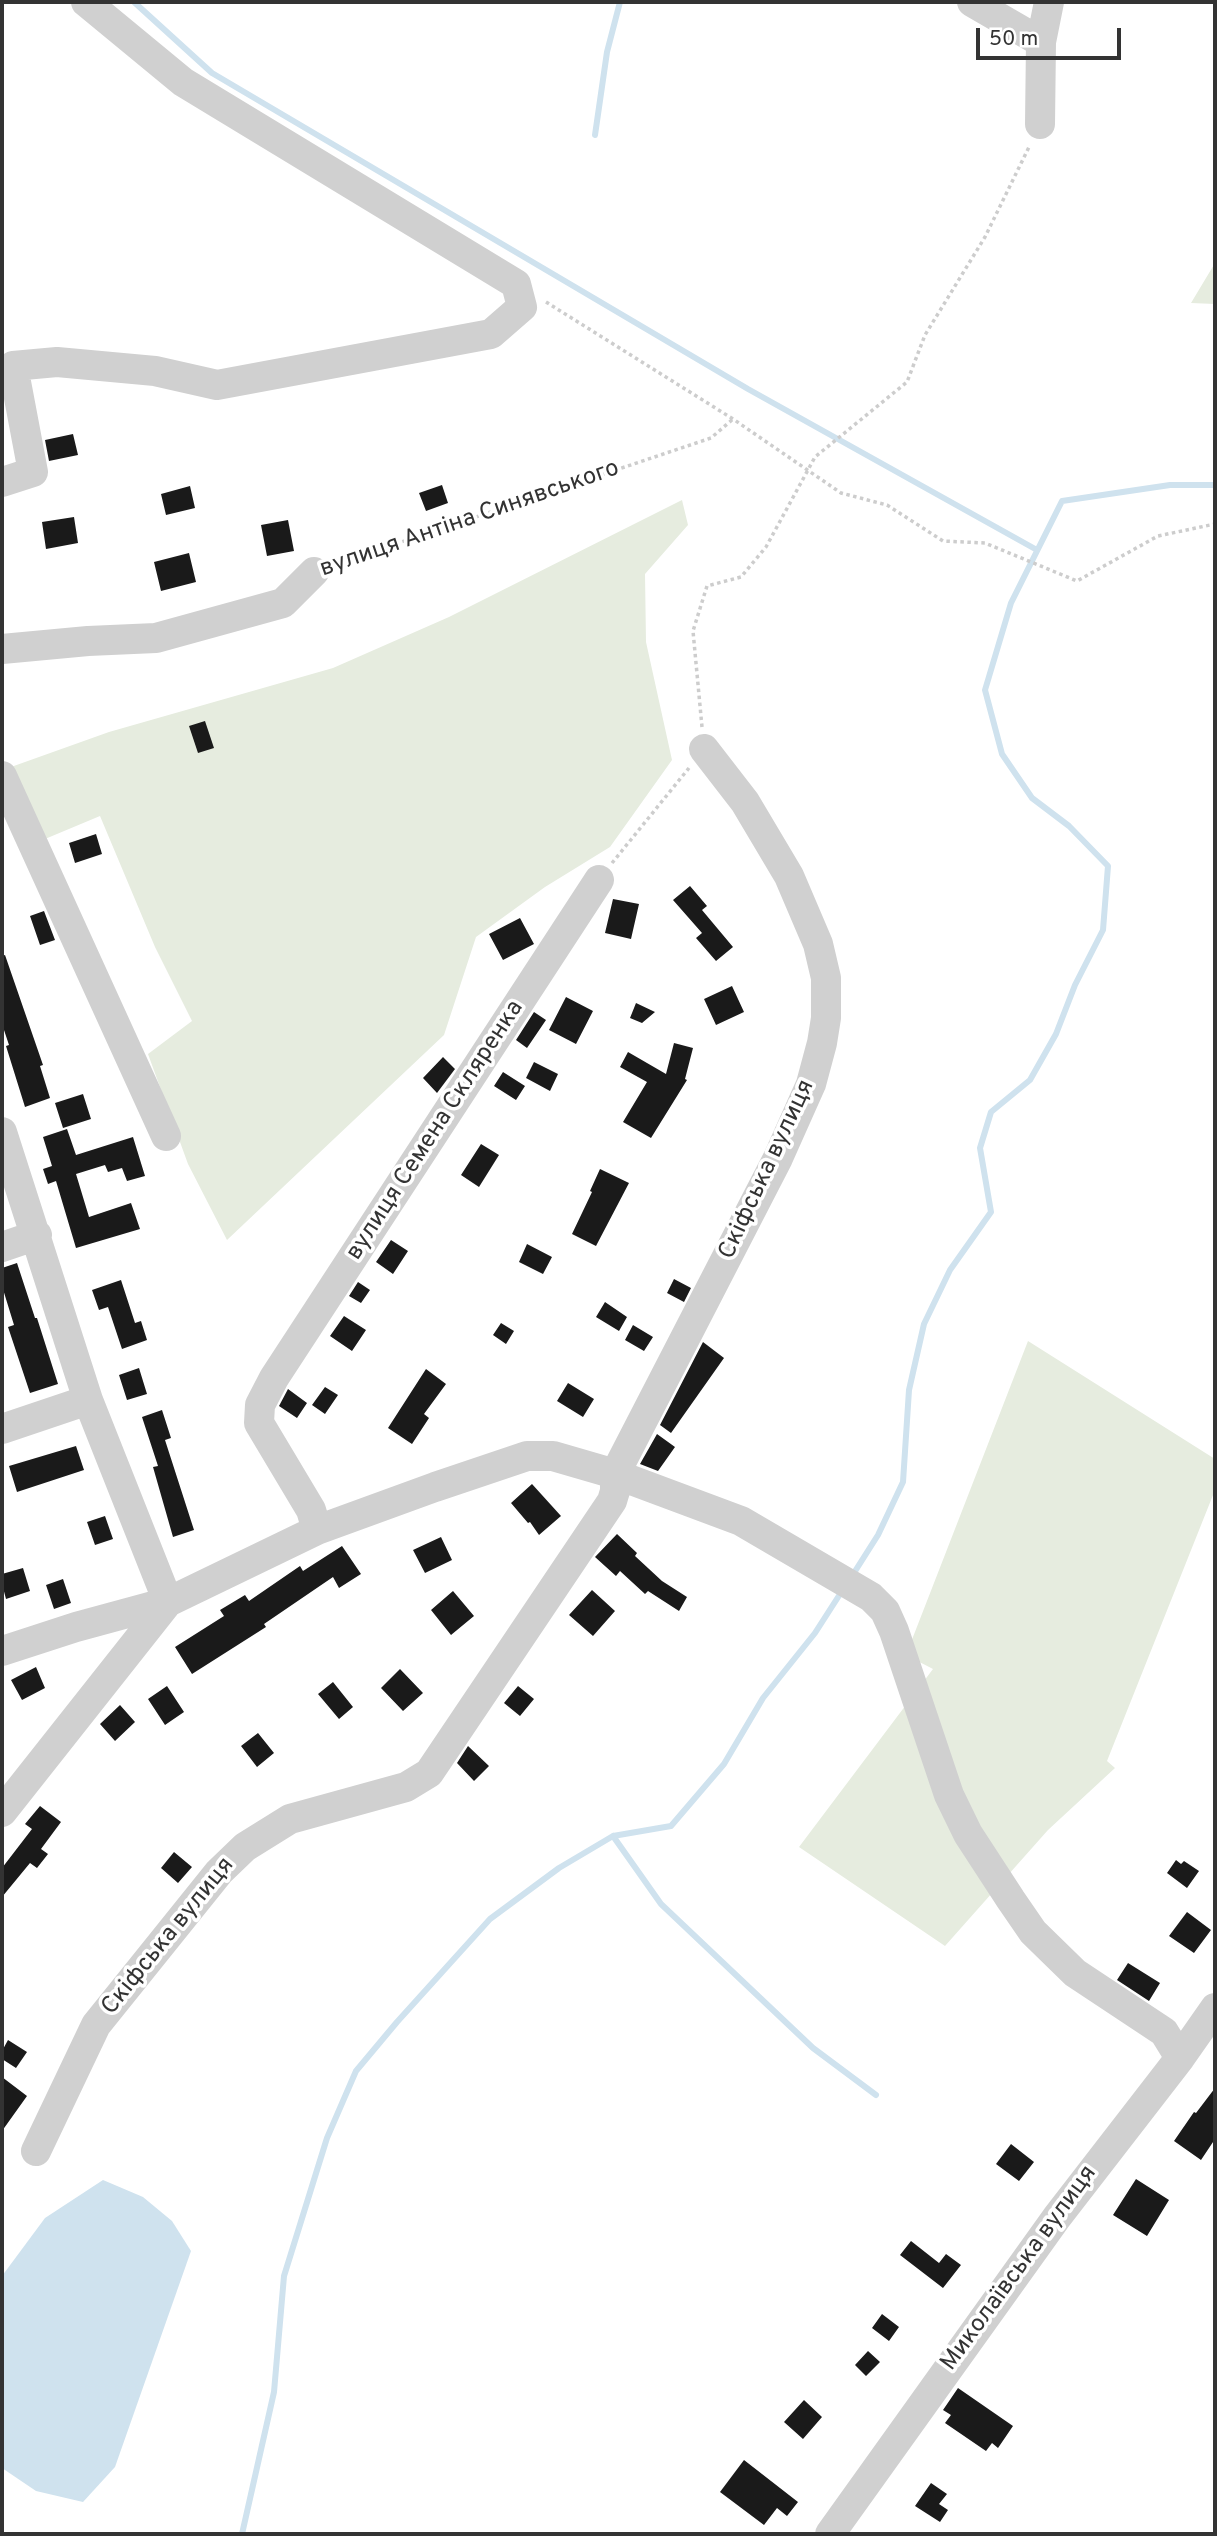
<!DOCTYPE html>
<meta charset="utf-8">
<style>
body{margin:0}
#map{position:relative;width:1217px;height:2536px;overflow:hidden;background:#fff;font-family:Overpass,sans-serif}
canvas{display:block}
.frame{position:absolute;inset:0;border:4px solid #333;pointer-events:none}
.scale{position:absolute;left:976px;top:28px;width:145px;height:32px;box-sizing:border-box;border:4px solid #333;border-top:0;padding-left:9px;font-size:21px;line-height:24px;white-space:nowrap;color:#333;-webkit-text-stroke:5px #fff;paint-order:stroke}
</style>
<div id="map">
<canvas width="1217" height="2536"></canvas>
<div class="frame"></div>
<div class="scale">50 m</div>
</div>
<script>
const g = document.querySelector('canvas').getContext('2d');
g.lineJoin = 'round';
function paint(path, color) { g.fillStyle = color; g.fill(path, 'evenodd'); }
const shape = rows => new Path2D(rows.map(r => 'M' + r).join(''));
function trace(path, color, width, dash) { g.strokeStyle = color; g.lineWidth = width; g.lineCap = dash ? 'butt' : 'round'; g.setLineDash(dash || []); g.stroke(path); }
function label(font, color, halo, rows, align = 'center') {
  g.font = font + ' Overpass,sans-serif'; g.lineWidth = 7; g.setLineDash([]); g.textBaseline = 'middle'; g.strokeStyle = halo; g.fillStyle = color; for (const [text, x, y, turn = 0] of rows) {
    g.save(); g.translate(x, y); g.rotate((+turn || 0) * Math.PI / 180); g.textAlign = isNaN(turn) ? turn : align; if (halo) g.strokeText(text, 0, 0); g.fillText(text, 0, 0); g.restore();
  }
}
const green = shape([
 [1215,263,1215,304,1191,303],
 [682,500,688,525,645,574,646,642,672,760,610,847,545,887,476,937,444,1035,227,1240,188,1164,148,1054,192,1021,155,947,100,816,45,839,11,767,109,732,333,668,449,617],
 [1028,1341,1215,1459,1215,1490,1107,1761,1115,1768,1048,1830,945,1946,799,1847,933,1669,906,1655]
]);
const water = shape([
 [103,2180,143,2197,172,2221,191,2251,115,2467,83,2502,36,2491,2,2468,2,2276,45,2218]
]);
const stream = shape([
 [134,2,212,73,748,389,1037,550],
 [595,135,607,52,620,2],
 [852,1576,878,1535,903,1482,909,1390,924,1324,950,1270,991,1212,980,1148,991,1112,1030,1080,1056,1034,1075,985,1103,930,1108,866,1069,826,1032,798,1002,754,985,690,1011,603,1062,501,1170,485,1215,485],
 [613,1836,661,1904,813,2048,876,2095],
 [242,2534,274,2392,284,2276,327,2138,356,2071,397,2022,490,1919,559,1868,613,1836,671,1826,724,1764,763,1698,815,1633,842,1591]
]);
const building = shape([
 [73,434,78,455,49,461,45,440],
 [442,485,448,503,426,511,419,493],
 [190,486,195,508,166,515,161,494],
 [74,517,78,543,46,549,42,522],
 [288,520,294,551,267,556,261,525],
 [189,553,196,582,161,591,154,562],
 [205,721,214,748,198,753,189,726],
 [96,834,102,854,75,863,69,843],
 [690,886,707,906,702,910,733,947,716,961,696,938,702,933,673,900],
 [613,899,639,904,631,939,605,933],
 [44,911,55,940,40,945,30,916],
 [520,918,534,944,503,960,489,934],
 [5,955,43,1065,40,1066,50,1098,25,1107,6,1046,9,1045,2,1024,2,956],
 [732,986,744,1012,716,1025,704,999],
 [566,997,593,1011,576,1044,549,1030],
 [636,1003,655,1012,642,1023,630,1018],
 [534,1012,546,1020,527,1048,516,1040],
 [674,1043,693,1048,685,1079,687,1080,651,1138,623,1122,647,1082,620,1067,628,1052,666,1074],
 [443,1057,455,1069,437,1093,423,1078],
 [534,1062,558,1074,550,1091,526,1078],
 [503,1072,525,1086,516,1100,494,1086],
 [83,1094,91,1119,63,1128,55,1103],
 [67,1129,76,1155,133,1137,145,1176,127,1181,122,1168,108,1172,105,1165,76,1174,89,1217,131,1203,140,1229,76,1248,56,1181,48,1184,43,1169,52,1166,43,1137],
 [481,1144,499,1155,479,1187,461,1175],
 [600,1169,629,1183,596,1246,572,1234,592,1192,590,1191],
 [391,1240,408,1251,393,1274,376,1262],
 [527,1244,552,1257,543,1274,519,1262],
 [17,1263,35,1318,37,1318,58,1384,30,1393,8,1327,14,1325,2,1286,2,1268],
 [674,1279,691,1288,684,1302,667,1293],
 [121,1280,135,1323,141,1321,147,1340,122,1349,108,1307,99,1310,92,1290],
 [358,1282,370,1290,361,1303,349,1296],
 [605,1302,627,1317,619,1331,596,1317],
 [344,1316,366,1330,352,1351,330,1336],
 [501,1323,514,1331,506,1344,493,1335],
 [633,1325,653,1337,644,1351,625,1340],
 [703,1342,724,1358,671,1433,660,1425],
 [139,1368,147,1394,127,1400,119,1375],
 [426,1369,446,1384,424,1414,429,1418,412,1444,388,1428],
 [568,1383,594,1399,583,1417,557,1401],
 [325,1387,338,1395,325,1414,312,1405],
 [288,1389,307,1403,297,1418,279,1406],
 [162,1410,171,1438,165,1440,194,1530,173,1537,153,1467,158,1466,142,1417],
 [657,1434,675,1447,658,1471,640,1464],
 [76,1446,84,1470,17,1492,9,1466],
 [532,1484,561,1516,539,1535,530,1522,528,1523,511,1503],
 [105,1516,113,1539,95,1545,87,1522],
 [617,1534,637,1553,635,1556,662,1581,687,1597,679,1611,648,1591,645,1594,620,1571,616,1576,595,1557],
 [441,1537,452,1560,425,1573,413,1550],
 [342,1546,361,1574,339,1588,333,1577,264,1624,266,1627,192,1674,175,1647,224,1616,220,1610,245,1595,249,1601,300,1566,303,1571],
 [23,1568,30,1591,6,1599,2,1584,2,1574],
 [63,1579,71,1603,54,1609,46,1585],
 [592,1590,615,1611,593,1636,569,1615],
 [453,1591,474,1616,451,1635,431,1610],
 [36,1667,45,1688,22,1700,11,1680],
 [400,1669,423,1693,403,1711,381,1688],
 [333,1682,353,1707,339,1719,318,1694],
 [167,1686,184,1712,165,1725,148,1699],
 [518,1686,534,1699,520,1716,504,1703],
 [120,1705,135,1722,115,1741,100,1724],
 [258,1733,274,1753,257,1767,241,1746],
 [468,1746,489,1766,474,1781,457,1763],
 [40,1806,61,1822,41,1849,48,1854,37,1868,30,1863,2,1897,2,1868,32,1829,25,1824],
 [174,1852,192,1867,178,1883,161,1868],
 [1176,1860,1181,1864,1184,1861,1199,1871,1187,1888,1167,1873],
 [1187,1912,1211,1930,1194,1953,1169,1936],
 [1128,1963,1160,1983,1149,2001,1117,1980],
 [8,2040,27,2052,16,2068,2,2059,2,2051],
 [2,2077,27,2096,2,2131],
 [1215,2088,1215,2139,1201,2160,1174,2141,1194,2112,1196,2113],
 [1011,2144,1034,2162,1019,2181,996,2164],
 [1136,2179,1169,2200,1147,2236,1113,2215],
 [911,2241,939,2263,946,2254,961,2265,943,2288,900,2255],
 [882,2314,899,2327,889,2341,872,2328],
 [868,2351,880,2362,866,2376,855,2365],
 [958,2388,1013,2426,998,2448,992,2443,986,2451,945,2423,951,2415,943,2410],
 [804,2400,822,2417,803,2439,784,2422],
 [744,2460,798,2502,787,2516,777,2508,764,2525,720,2492],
 [931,2483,947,2494,939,2504,948,2510,940,2522,915,2506]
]);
const path = shape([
 [546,302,733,419,841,493,887,505,943,541,985,543,1077,581,1158,536,1215,524],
 [336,564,711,438,733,419],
 [702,727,693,631,707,586,741,577,766,547,815,457,907,382,925,335,985,237,1030,145],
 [612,863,689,768]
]);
const minor = shape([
 [972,2,1041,42],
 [1040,124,1041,42,1049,2],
 [2,482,33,472,13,366,57,362,155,371,217,385,491,334,522,307,516,284,183,82,86,2],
 [2,649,88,641,156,638,283,603,314,572],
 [2,776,166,1136],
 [2,1132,88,1400,168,1602],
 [2,1247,37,1235],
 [2,1429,88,1400],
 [317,1530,311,1510,259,1423,260,1405,274,1378,599,880],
 [2,1651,76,1627,168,1602],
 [2,1812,168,1602,317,1530,435,1487,527,1456,553,1456,615,1474,741,1521,871,1597,885,1611,894,1631,949,1795,968,1834,1011,1900,1033,1932,1075,1973,1164,2032,1180,2058],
 [36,2151,96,2025,219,1872,245,1847,290,1819,406,1787,429,1773,612,1501,615,1491,615,1474,778,1158,811,1084,822,1043,826,1018,826,978,818,944,789,876,745,802,704,749],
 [830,2534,1057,2217,1180,2058,1215,2008]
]);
const streetNames = [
 ["вулиця Антіна Синявського",470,520,-19],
 ["вулиця Семена Скляренка",436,1131,-57],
 ["Скіфська вулиця",768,1170,-65],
 ["Скіфська вулиця",169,1937,-51],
 ["Миколаївська вулиця",1020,2269,-54]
];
paint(green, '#e6ecdf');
paint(water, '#cfe2ee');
trace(stream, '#cfe2ee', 6);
paint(building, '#1a1a1a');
trace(path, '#cdcdcd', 3.5, [3.5, 3.5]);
trace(minor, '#d0d0d0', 30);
label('24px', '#333', '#fff', streetNames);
</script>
